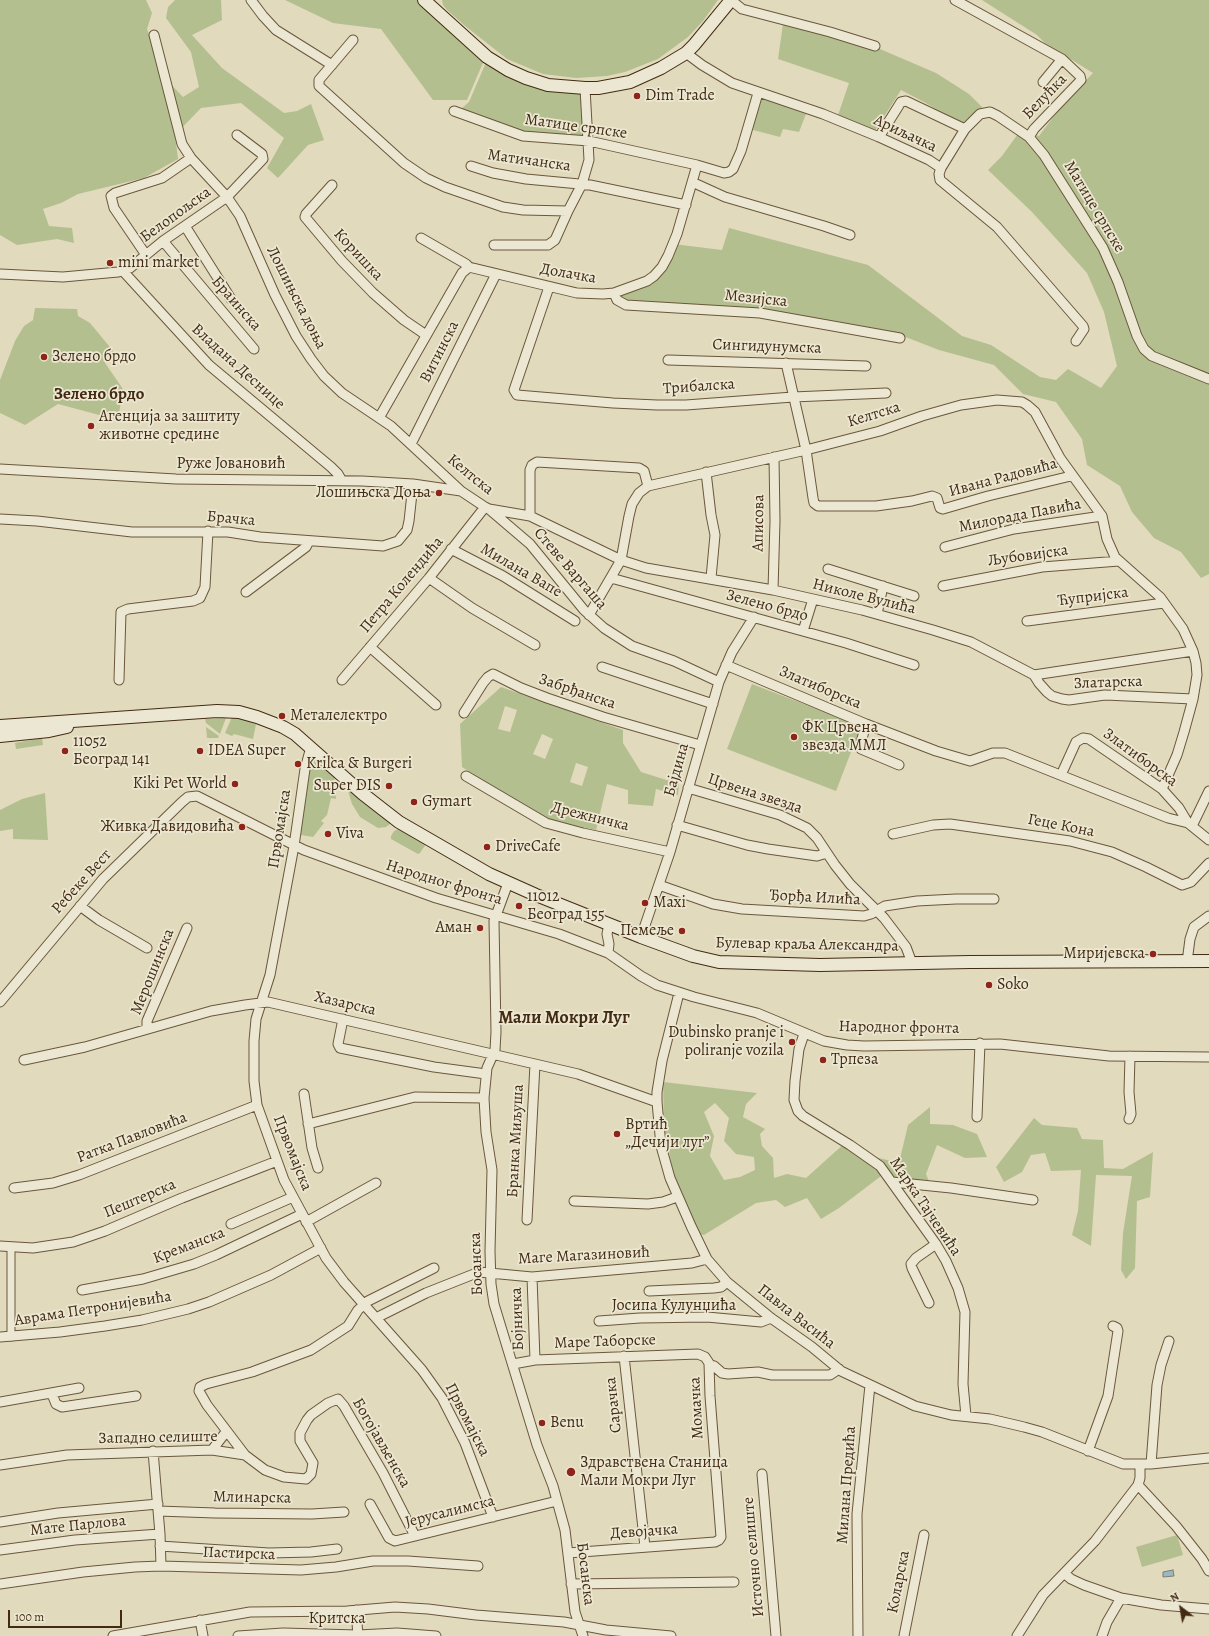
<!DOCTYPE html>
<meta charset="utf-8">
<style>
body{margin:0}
#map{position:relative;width:1209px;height:1636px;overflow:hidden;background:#e2dabc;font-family:Alegreya,serif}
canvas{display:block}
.north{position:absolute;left:1161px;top:1588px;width:40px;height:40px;-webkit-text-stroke:3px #ece7d3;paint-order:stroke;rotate:329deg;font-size:11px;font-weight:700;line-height:16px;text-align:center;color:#422b12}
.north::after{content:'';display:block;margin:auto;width:14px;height:18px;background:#422b12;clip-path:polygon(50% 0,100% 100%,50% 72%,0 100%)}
.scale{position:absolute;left:8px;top:1610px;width:114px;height:18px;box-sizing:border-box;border:2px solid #422b12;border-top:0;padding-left:5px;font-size:12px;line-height:14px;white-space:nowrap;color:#422b12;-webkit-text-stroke:3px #ece7d3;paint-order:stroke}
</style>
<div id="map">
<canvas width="1209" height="1636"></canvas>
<div class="north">N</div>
<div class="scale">100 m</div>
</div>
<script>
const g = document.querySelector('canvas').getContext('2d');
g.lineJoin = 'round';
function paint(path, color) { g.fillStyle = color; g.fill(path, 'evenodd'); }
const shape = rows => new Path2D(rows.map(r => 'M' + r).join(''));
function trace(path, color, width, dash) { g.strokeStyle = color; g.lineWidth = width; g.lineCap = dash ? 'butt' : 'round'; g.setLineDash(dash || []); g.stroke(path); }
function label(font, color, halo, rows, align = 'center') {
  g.font = font + ' Alegreya,serif'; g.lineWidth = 3.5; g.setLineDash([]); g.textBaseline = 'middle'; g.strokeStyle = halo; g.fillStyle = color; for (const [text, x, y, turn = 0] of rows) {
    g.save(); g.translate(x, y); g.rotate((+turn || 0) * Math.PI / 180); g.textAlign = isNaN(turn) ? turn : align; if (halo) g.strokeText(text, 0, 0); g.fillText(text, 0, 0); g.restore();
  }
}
const green = shape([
 [0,0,146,0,152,13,147,29,164,77,183,97,199,87,191,52,166,18,168,7,175,0,221,0,222,20,192,35,222,68,284,113,297,111,311,104,324,140,308,145,278,178,267,168,284,138,241,103,201,108,175,135,178,159,144,178,78,194,61,203,43,209,49,226,72,228,74,243,57,239,17,245,0,235],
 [285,0,420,0,485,58,467,100,433,100,381,29,333,23],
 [442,0,718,0,703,21,688,37,658,59,625,72,607,76,576,78,543,74,507,59,464,25,447,10,443,5],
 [982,0,1209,0,1209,574,1201,578,1181,552,1154,538,1132,512,1120,486,1087,465,1082,439,1056,402,1023,394,994,365,939,350,903,336,779,316,620,303,614,293,651,278,673,244,722,250,729,228,868,265,962,336,991,345,1040,377,1056,380,1068,369,1101,388,1117,366,1104,312,1087,273,1032,212,988,170,1002,156,1020,131,1039,136,1063,104,1093,73,1046,44,1037,35],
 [783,24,873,46,936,73,969,94,988,113,978,114,961,124,924,102,901,90,873,134,837,118,849,83,778,59],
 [487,60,584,92,588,145,522,140,454,115,469,102],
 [758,96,806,114,799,132,783,129,780,137,753,130],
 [35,308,77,309,78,316,90,323,114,352,103,360,123,389,118,420,58,404,25,425,0,413,0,380,15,341,24,326,33,320],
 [752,684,861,726,836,791,727,749],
 [501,687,623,730,623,743,641,772,679,784,678,795,656,789,653,806,628,804,628,790,607,784,596,830,544,819,462,767,460,724],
 [505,706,517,710,510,732,498,729],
 [542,734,553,739,545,759,533,754],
 [576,763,588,767,582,786,570,782],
 [232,717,244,719,256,724,253,739,234,734,232,736,225,733],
 [226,718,220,734,206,723,205,719],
 [206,727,219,736,218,738,207,738],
 [42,738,43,745,16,749,15,743],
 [315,758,334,773,336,799,331,798,327,815,321,821,324,823,313,837,301,835,299,831,309,771],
 [349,789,390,822,390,824,386,827,378,828,360,817,352,804,348,791],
 [45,793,48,840,13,839,13,829,0,831,0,810,22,799],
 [400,828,426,844,420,853,418,854,391,839,391,836,394,831],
 [663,1082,757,1093,746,1104,743,1117,765,1129,760,1134,762,1146,773,1158,774,1178,787,1174,806,1178,846,1142,867,1155,899,1163,908,1125,930,1107,930,1124,953,1125,977,1134,987,1157,965,1158,937,1145,926,1174,931,1186,892,1182,885,1173,839,1208,821,1219,807,1198,785,1207,776,1200,756,1203,704,1235,698,1234,675,1180,664,1129],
 [715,1103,729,1118,724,1141,736,1154,754,1157,755,1170,740,1177,724,1180,710,1156,714,1136,704,1112],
 [1034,1118,1042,1125,1077,1128,1082,1139,1103,1140,1104,1168,1123,1169,1153,1152,1150,1197,1137,1201,1135,1268,1126,1279,1121,1270,1123,1233,1132,1176,1096,1175,1091,1246,1072,1235,1078,1211,1081,1170,1051,1171,1045,1153,1031,1155,1022,1172,1004,1182,996,1167],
 [1177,1535,1183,1555,1142,1567,1136,1547]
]);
const water = shape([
 [1173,1570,1174,1576,1163,1577,1163,1572,1173,1570]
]);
const pedestrian = shape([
 [11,1337,11,1247]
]);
const minor = shape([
 [251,0,263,16,276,30,332,65],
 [731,0,742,9,830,32,875,46],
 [955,0,1062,59,1080,76,1081,80,1034,129,1029,137],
 [154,35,182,144,191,158,227,197,240,216,275,295,296,336,311,359,324,376,342,393,391,426,461,491,485,507,489,509,530,516,621,560,646,568,773,590,862,610,933,630,971,642,1034,675,1193,651],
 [353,40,319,80,319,86,404,163,426,178,445,187,503,207,523,210,568,211],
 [686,53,702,65,732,83,823,114,879,137,929,160,941,168],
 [1043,82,1062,59],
 [454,111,523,136,589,141,697,165,724,173,729,172,733,169,741,151,758,93],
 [879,137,901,102,906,101,965,129],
 [471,166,493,173,526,179,590,185,686,205],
 [692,182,725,197,824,226,850,235],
 [332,185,306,214,305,217,342,261,373,293,404,320,426,335],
 [185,226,231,299],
 [421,238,466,264,469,267,577,293,603,294,614,293,647,281,654,276,662,267,668,256,677,234,697,165],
 [163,241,254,349],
 [494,245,548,245,555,240,568,211,582,184,589,160,585,88],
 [146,255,114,208,111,196,115,193,162,178,191,158],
 [122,270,209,365,331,467,338,474,342,481],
 [0,274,63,277,118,272,130,268,163,241,227,197,263,159,262,154,237,135],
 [549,287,514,390,517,395,613,403,657,405,686,405,793,397,886,393],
 [614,293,617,300,626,305,760,313,900,338],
 [1076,341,1084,329,1083,326,997,227,940,180,939,174,941,168,965,129,980,114,990,112,998,116,1029,137,1044,155,1103,248,1118,282,1137,336,1144,349,1152,356,1209,379],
 [668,360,866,366],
 [786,363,806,450,813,498,814,503,818,506,876,506,912,501,932,496,937,498,940,508,943,509,988,496,1071,476],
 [379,418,462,273,469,267],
 [411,444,496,274],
 [0,469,176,479,362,481,413,484,461,491],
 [706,472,711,515,715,535,711,578],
 [489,509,530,544,584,610,604,628,632,646,674,661,719,682],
 [530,516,530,470,532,465,537,462,639,468,644,471,648,486],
 [0,519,37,521,132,532,228,532,260,537,383,546,398,541,407,530,409,521,413,484],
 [945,547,1014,529,1102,516],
 [451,549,503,576,575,621],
 [828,569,914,596],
 [429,578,472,608,535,645],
 [611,578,846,643,914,665],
 [943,586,1042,567,1119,561],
 [773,590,775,521,774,457],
 [246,592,306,547,309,541],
 [877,614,883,586],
 [589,615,621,560,629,516,632,504,639,493,648,486,806,450,880,431,922,416,961,405,997,400,1022,402,1027,405,1035,412,1060,458,1102,516,1107,539,1115,557,1160,597,1183,629,1193,651,1196,663,1197,675,1193,699,1184,732,1177,755,1162,789],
 [1027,621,1164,603],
 [803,631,813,599],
 [370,647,436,705],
 [726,665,866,724,936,751,970,761,993,753,1005,753,1168,818,1188,823],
 [602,667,713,704],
 [1034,675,1039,683,1047,692,1052,696,1062,699,1069,700,1105,695,1193,699],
 [119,680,121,612,128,609,193,601,200,598,205,587,208,531],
 [342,680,429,578,485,507],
 [464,713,483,683,488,677,493,674,521,688,547,698,603,717,700,745],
 [866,724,860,746,861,749,899,765],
 [311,747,305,769,294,846,270,975,256,1019,254,1041,254,1081,257,1105,284,1180,326,1258,344,1282,422,1370,442,1398,465,1443,493,1517],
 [1061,775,1076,742,1083,738,1089,739,1162,789,1179,808,1188,823,1209,840],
 [466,776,546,823,583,833,670,852],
 [688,788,780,815,807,828,817,838,835,865,850,884,884,918,906,947,912,963],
 [677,825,747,845,768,849,817,856,827,853],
 [1192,826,1209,791],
 [893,834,933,825,950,824,1070,841,1112,852,1146,867,1182,885,1191,882,1209,863],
 [508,883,494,921,496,1032,495,1050,487,1068,484,1098,486,1132,492,1170,490,1251,491,1284,494,1304,501,1327,537,1445,553,1486,565,1530,575,1612,583,1636],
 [659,885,713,904,742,909,864,916,871,914,885,906,917,901,956,899,994,899],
 [80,906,99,920,147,948],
 [641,937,670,852,719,682,732,652,754,617],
 [608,953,609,944,607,934,609,924],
 [1187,962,1190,939,1194,927,1209,916],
 [679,993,662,1061,657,1092,657,1102,661,1146,670,1178,691,1226,707,1259,727,1282,771,1318,812,1347,841,1371,915,1406,951,1415,990,1419,1024,1427,1042,1432,1123,1464,1151,1464,1209,1458],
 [0,1002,103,879,182,802,188,797,197,796,304,850,436,898,559,934,608,953,641,976,657,985,694,997,757,1013,824,1041,847,1045,864,1046,1000,1044,1109,1056,1209,1057],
 [343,1019,338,1044,340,1048,434,1067,486,1074],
 [147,1028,147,1021,187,928],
 [804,1034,799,1049,795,1081,794,1100,798,1111,803,1116,850,1145,880,1166,936,1244,946,1261,958,1288,965,1312,963,1384,966,1416],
 [24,1060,85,1047,211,1011,245,1005,268,1002,578,1074,657,1102],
 [304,1094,312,1148,318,1168],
 [977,1117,980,1043],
 [1129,1119,1131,1114,1129,1092,1130,1056],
 [308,1124,415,1097,484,1098],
 [892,1182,951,1188,1033,1200],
 [14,1188,53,1183,79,1175,257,1105],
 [574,1201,648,1204,663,1202,677,1197],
 [527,1220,535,1064],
 [306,1222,376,1183],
 [231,1224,293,1197],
 [0,1246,33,1248,73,1242,105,1231,182,1198,277,1161],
 [532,1277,535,1360],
 [82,1290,143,1279,194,1264,216,1255,302,1214],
 [649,1291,714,1288,721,1287,727,1282],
 [929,1303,912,1268,911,1264,916,1258,936,1244],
 [376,1318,426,1293,479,1272,532,1277,692,1263,707,1259],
 [599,1321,640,1318,707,1317,761,1322,771,1318],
 [0,1337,60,1332,105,1326,142,1320,188,1309,209,1302,271,1275,321,1248],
 [624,1356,645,1547],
 [513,1364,535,1360,698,1354,705,1357,709,1363,710,1396,721,1537,719,1540,715,1542,568,1553],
 [709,1365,714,1366,722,1373,728,1374,758,1372,772,1375,830,1375,839,1369],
 [52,1394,56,1404,62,1407,136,1396],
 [0,1402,79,1388],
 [212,1450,226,1432],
 [153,1451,160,1534,161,1566],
 [1088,1451,1108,1396,1118,1331,1117,1328,1113,1326],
 [245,1455,207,1405,199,1391,200,1387,206,1384,252,1372,311,1350,348,1326,358,1310,368,1301,434,1268],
 [1151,1464,1157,1385,1161,1365,1169,1341],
 [0,1465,67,1455,212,1450,245,1455,265,1470,284,1477,306,1479,311,1474,313,1463,300,1441,300,1433,307,1420,311,1415,328,1403,338,1399,344,1406,383,1473,415,1536],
 [762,1474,776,1636],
 [1138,1485,1176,1526,1202,1559,1209,1571],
 [370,1504,389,1538,395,1541,557,1501],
 [158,1511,215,1513,312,1514,344,1512],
 [0,1522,58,1513,158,1504],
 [160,1546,269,1553,311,1552,337,1549],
 [0,1550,75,1540,160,1534],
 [1065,1574,1071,1579,1084,1585,1121,1598,1161,1605,1209,1609],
 [0,1584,83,1572,135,1567,161,1566,301,1570,336,1567,373,1561,408,1561,478,1566],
 [571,1584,734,1582],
 [356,1610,358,1636],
 [200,1620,203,1636],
 [113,1636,250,1612,347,1611,395,1607,428,1609,476,1615,564,1622,606,1630,671,1636],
 [238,1636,283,1633,358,1635,397,1633,436,1636],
 [858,1636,857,1514,870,1385],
 [904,1636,924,1535],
 [1017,1636,1043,1595,1095,1541,1138,1485,1140,1478,1140,1464],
 [1102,1636,1107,1622,1121,1598]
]);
const secondary = shape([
 [424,0,487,57,508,70,526,78,548,85,585,88,598,88,630,82,661,68,686,53,694,45,731,0],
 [0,726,217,711,239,712,257,717,283,727,295,734,363,794,399,822,489,874,536,895,641,937,693,956,719,962,820,965,970,962,1209,961],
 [0,736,49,731,67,727]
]);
const markers = [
 [637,96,4,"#8f2418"],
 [110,263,4,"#8f2418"],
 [44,357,4,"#8f2418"],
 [91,426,4,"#8f2418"],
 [439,493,4,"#8f2418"],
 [282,716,4,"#8f2418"],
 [794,737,4,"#8f2418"],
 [65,751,4,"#8f2418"],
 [200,751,4,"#8f2418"],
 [298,764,4,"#8f2418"],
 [235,784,4,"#8f2418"],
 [389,786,4,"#8f2418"],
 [414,802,4,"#8f2418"],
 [242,827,4,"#8f2418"],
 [328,834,4,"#8f2418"],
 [487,847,4,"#8f2418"],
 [645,903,4,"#8f2418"],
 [519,906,4,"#8f2418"],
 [480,928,4,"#8f2418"],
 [682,931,4,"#8f2418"],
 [1153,954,4,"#8f2418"],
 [989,985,4,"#8f2418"],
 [792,1042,4,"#8f2418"],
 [823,1060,4,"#8f2418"],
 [617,1134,4,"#8f2418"],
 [542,1423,4,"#8f2418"],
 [571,1472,5,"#8f2418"]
];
const poiNames = [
 ["Dim Trade",645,96],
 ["mini market",118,263],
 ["Зелено брдо",52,357],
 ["Агенција за заштиту",99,417],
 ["животне средине",99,435],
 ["Лошињска Доња",431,493,"right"],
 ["Металелектро",290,716],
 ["ФК Црвена",802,728],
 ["звезда ММЛ",802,746],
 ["11052",73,742],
 ["Београд 141",73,760],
 ["IDEA Super",208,751],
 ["Krilca & Burgeri",306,764],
 ["Kiki Pet World",227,784,"right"],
 ["Super DIS",381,786,"right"],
 ["Gymart",422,802],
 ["Живка Давидовића",234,827,"right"],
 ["Viva",336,834],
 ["DriveCafe",495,847],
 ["11012",527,897],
 ["Београд 155",527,915],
 ["Maxi",653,903],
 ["Аман",472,928,"right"],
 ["Пемеље",674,931,"right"],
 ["Миријевска",1145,954,"right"],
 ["Soko",997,985],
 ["Dubinsko pranje i",784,1033,"right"],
 ["poliranje vozila",784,1051,"right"],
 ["Трпеза",831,1060],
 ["Вртић",625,1125],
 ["„Дечији луг”",625,1143],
 ["Benu",550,1423],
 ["Здравствена Станица",580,1463],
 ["Мали Мокри Луг",580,1481]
];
const streetNames = [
 ["Белућка",1045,97,-46],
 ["Матице српске",576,127,8],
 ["Ариљачка",905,134,25],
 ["Матичанска",529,161,8],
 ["Матице српске",1094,207,59],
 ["Белопољска",176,215,-36],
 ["Коришка",358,255,47],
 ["Долачка",568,274,10],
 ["Лошињска доња",296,298,63],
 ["Мезијска",756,299,6],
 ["Браинска",236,304,49],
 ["Сингидунумска",767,347,2],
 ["Витинска",440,352,-63],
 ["Владана Деснице",238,367,42],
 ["Трибалска",699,387,-4],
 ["Келтска",874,415,-17],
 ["Руже Јовановић",231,464],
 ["Келтска",470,475,39],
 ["Ивана Радовића",1003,478,-15],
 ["Милорада Павића",1020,516,-11],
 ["Брачка",231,519,5],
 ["Аписова",759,523,-89],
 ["Љубовијска",1028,556,-8],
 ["Стеве Варгаша",570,569,49],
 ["Милана Вапе",521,571,30],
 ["Петра Колендића",402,585,-50],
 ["Николе Вулића",864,597,14],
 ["Ћупријска",1093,597,-7],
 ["Зелено брдо",767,606,15],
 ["Златарска",1108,683,-2],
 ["Златиборска",820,688,23],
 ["Забрђанска",577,692,19],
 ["Златиборска",1140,758,36],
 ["Бајдина",677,770,-74],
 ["Црвена звезда",755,794,18],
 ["Дрежничка",590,817,14],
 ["Геце Кона",1061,826,11],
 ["Првомајска",280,829,-81],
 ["Ребеке Вест",82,882,-48],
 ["Народног фронта",444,883,17],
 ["Ђорђа Илића",815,898,3],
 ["Булевар краља Александра",807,945,1],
 ["Мерошинска",153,972,-68],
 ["Хазарска",345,1004,13],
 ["Народног фронта",899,1028,1],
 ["Ратка Павловића",132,1138,-21],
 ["Бранка Миљуша",516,1141,-87],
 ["Првомајска",292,1153,68],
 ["Пештерска",140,1199,-23],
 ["Марка Тајчевића",925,1207,56],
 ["Креманска",189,1246,-21],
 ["Маге Магазиновић",584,1256,-3],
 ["Босанска",477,1264,-92],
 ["Јосипа Кулунџића",674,1306],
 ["Аврама Петронијевића",93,1309,-9],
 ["Павла Васића",796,1317,38],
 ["Бојничка",518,1319,-92],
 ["Маре Таборске",605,1342,-2],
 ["Сарачка",614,1405,-96],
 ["Момачка",697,1408,-93],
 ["Првомајска",467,1420,63],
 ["Западно селиште",158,1438,-1],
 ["Богојављенска",381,1443,60],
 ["Милана Предића",847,1485,-86],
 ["Млинарска",252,1498,1],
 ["Јерусалимска",450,1512,-14],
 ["Мате Парлова",78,1526,-6],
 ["Девојачка",644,1532,-4],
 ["Пастирска",239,1554,2],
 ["Источно селиште",754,1557,-95],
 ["Босанска",585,1574,83],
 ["Коларска",899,1582,-79],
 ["Критска",337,1619]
];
const neighbourhoodNames = [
 ["Зелено брдо",99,395]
];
const quarterNames = [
 ["Мали Мокри Луг",564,1019]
];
paint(green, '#b4bf90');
paint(water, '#9cb7bd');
trace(water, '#787f79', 1);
trace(pedestrian, '#6a573c', 9);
trace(minor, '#6a573c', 11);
trace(secondary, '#422b12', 14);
trace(pedestrian, '#ece7d3', 7);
trace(minor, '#ece7d3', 9);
trace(secondary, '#ece7d3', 12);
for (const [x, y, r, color] of markers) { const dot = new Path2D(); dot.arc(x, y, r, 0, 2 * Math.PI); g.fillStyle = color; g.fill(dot); trace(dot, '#ece7d3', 1.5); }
label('16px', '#422b12', '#ece7d3', poiNames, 'left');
label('16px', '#422b12', '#ece7d3', streetNames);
label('bold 17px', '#422b12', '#ece7d3', neighbourhoodNames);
label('bold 18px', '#422b12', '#ece7d3', quarterNames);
</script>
